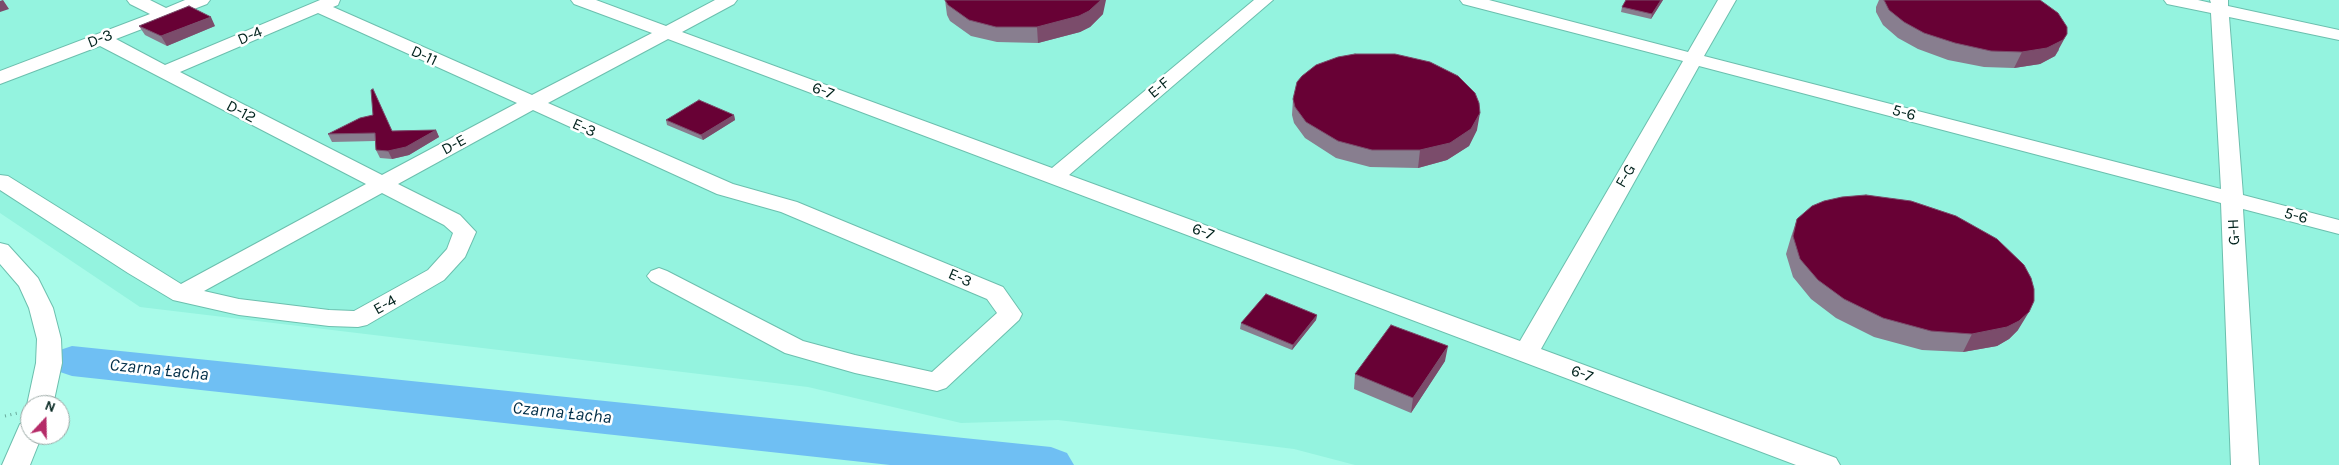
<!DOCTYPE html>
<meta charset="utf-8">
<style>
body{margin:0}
#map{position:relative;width:2339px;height:465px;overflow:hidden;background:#a8fbe9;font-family:Karla,sans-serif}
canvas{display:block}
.north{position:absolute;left:20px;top:395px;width:50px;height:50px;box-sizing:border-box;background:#fff;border:1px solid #99a7a4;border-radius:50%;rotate:21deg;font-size:14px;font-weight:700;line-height:20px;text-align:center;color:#00221c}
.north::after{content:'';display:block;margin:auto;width:18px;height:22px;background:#b52b68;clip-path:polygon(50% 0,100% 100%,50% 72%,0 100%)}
</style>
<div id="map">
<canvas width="2339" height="465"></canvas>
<div class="north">N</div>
</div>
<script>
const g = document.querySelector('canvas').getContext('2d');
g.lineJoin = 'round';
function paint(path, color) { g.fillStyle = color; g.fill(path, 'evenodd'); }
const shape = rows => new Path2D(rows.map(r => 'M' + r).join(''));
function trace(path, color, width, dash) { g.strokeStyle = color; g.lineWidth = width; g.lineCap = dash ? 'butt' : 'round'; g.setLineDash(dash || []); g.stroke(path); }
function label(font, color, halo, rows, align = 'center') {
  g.font = font + ' Karla,sans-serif'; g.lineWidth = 5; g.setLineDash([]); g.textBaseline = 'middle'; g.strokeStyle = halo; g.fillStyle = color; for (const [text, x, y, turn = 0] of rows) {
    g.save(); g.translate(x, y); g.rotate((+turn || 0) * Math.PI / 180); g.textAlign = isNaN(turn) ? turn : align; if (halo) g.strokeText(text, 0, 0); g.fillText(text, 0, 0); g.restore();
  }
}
const built = shape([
 [0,0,2339,0,2339,465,1355,465,1294,449,1058,420,961,423,808,387,140,307,0,213]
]);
const river = shape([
 [72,346,1051,447,1067,453,1074,465,890,465,72,376,57,371,51,361,57,351,72,346]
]);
const path = shape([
 [5,416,18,413]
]);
const minor = shape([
 [127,0,150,0,166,8,185,0,210,0,207,4,116,39,165,65,320,0,340,0,338,5,333,7,532,95,652,33,574,4,571,0,596,0,666,26,715,0,737,0,734,4,682,32,1052,168,1254,0,1273,0,1069,175,1520,341,1683,61,1463,4,1460,0,1489,0,1688,52,1718,0,1736,0,1704,56,2221,189,2211,13,2167,4,2164,0,2198,0,2211,3,2210,0,2228,0,2228,6,2339,30,2339,40,2229,17,2243,195,2339,220,2339,234,2243,209,2259,465,2231,465,2221,203,1699,66,1541,349,1836,458,1840,465,1796,465,668,39,548,103,733,184,797,202,1003,287,1022,314,1019,320,946,388,937,391,855,373,785,353,651,281,647,276,651,271,659,268,667,271,803,341,855,355,932,372,997,313,987,299,781,212,717,194,533,110,398,184,460,215,476,232,465,257,444,280,367,325,358,327,329,326,239,315,173,300,128,273,0,190,0,175,8,176,181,284,366,184,100,46,0,84,0,71,150,14,130,4,127,0],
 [318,13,517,103,382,175,180,72,318,13],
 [382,193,444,225,453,233,447,249,428,270,354,311,329,310,239,299,204,291,382,193],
 [0,243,8,245,38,278,53,308,61,339,62,363,53,405,30,405,30,411,27,405,36,363,37,339,29,308,19,286,0,264,0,243],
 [30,421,30,435,42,435,30,465,2,465,20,424,30,421]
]);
const wall = shape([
 [945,0,1103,14,1090,27,1080,32,1038,43,997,42,971,36,950,21,947,15],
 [1626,0,1663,0,1651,19,1621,12,1622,7],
 [1879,0,2040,0,2059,50,2055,56,2040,64,2014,68,1984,67,1948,60,1918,49,1898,38,1883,25,1876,12,1876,7],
 [139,26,215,26,167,46,145,35],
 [1293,99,1477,130,1469,146,1447,160,1418,168,1370,167,1336,158,1305,138,1294,123,1292,115],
 [734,115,735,120,703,140,667,125,666,120],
 [436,130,439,137,409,155,392,159,380,158,376,150,375,141,332,142,328,134,392,131],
 [1797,219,2018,330,2009,339,1997,346,1963,352,1922,350,1874,337,1836,318,1811,299,1793,277,1786,254,1791,237],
 [1317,315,1316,320,1292,350,1240,329,1241,323],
 [1445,361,1411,413,1354,389,1355,374]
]);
const shadedWall = shape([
 [3,0,9,9,0,12,0,1],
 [1101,0,1106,0,1103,14,1090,27,1080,32,1038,43,1037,27],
 [1661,0,1663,0,1651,19,1652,14],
 [211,17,215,26,167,46,161,36],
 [2067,34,2055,56,2040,64,2014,68,2022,52],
 [1480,113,1477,130,1469,146,1447,160,1418,168,1420,150],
 [734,115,735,120,703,140,701,135],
 [436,130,439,137,409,155,392,159,388,151],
 [2029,312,2018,330,2009,339,1997,346,1963,352,1972,334],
 [1317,315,1316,320,1292,350,1293,345],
 [1448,346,1445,361,1411,413,1413,398]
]);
const building = shape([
 [945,0,1101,0,1089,11,1079,16,1037,27,996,27,969,20,948,5,945,0],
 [1626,0,1661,0,1652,14,1622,7,1626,0],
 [1884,0,2040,0,2058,13,2067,27,2067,34,2063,40,2047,48,2022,52,1991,51,1955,43,1924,33,1904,22,1889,10,1884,0],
 [189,6,211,17,161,36,139,26,189,6],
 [1355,54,1395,54,1430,62,1458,76,1475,93,1479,103,1480,113,1471,129,1450,143,1420,150,1372,150,1338,141,1306,122,1295,107,1293,99,1297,82,1302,76,1316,65,1338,57,1355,54],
 [373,89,392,131,436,130,406,147,388,151,376,150,375,133,328,134,360,118,373,115,371,90,373,89],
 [699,100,734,115,701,135,666,120,699,100],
 [1866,195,1911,201,1956,216,1997,239,2024,265,2031,278,2034,289,2034,301,2029,312,2019,321,2007,327,1972,334,1931,331,1883,318,1844,299,1818,280,1800,259,1793,236,1797,219,1812,206,1824,201,1842,197,1866,195],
 [1266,294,1317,315,1293,345,1241,323,1266,294],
 [1391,325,1448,346,1413,398,1355,374,1391,325]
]);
const streetNames = [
 ["D-4",250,36,-23],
 ["D-3",100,39,-21],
 ["D-11",424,56,25],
 ["E-F",1159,88,-40],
 ["6-7",823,91,20],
 ["D-12",241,112,28],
 ["5-6",1904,113,15],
 ["E-3",584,128,24],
 ["D-E",454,145,-28],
 ["F-G",1626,176,-60],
 ["5-6",2296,216,15],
 ["6-7",1203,232,20],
 ["G-H",2234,232,-93],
 ["E-3",960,278,23],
 ["E-4",385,305,-29],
 ["6-7",1582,374,20]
];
const waterNames = [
 ["Czarna Łacha",159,370,6],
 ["Czarna Łacha",562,413,6]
];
paint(built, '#94f3df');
paint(river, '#6fbff3');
trace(minor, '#6cbfae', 2);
trace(path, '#6aab9d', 3, [1, 4.5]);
paint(minor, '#fff');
paint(wall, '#887e8f');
paint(shadedWall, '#7b4c6b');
paint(building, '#680135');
trace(building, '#7b4c6b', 1);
label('16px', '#00221c', '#fff', streetNames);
label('italic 18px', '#002e48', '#fff', waterNames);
</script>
